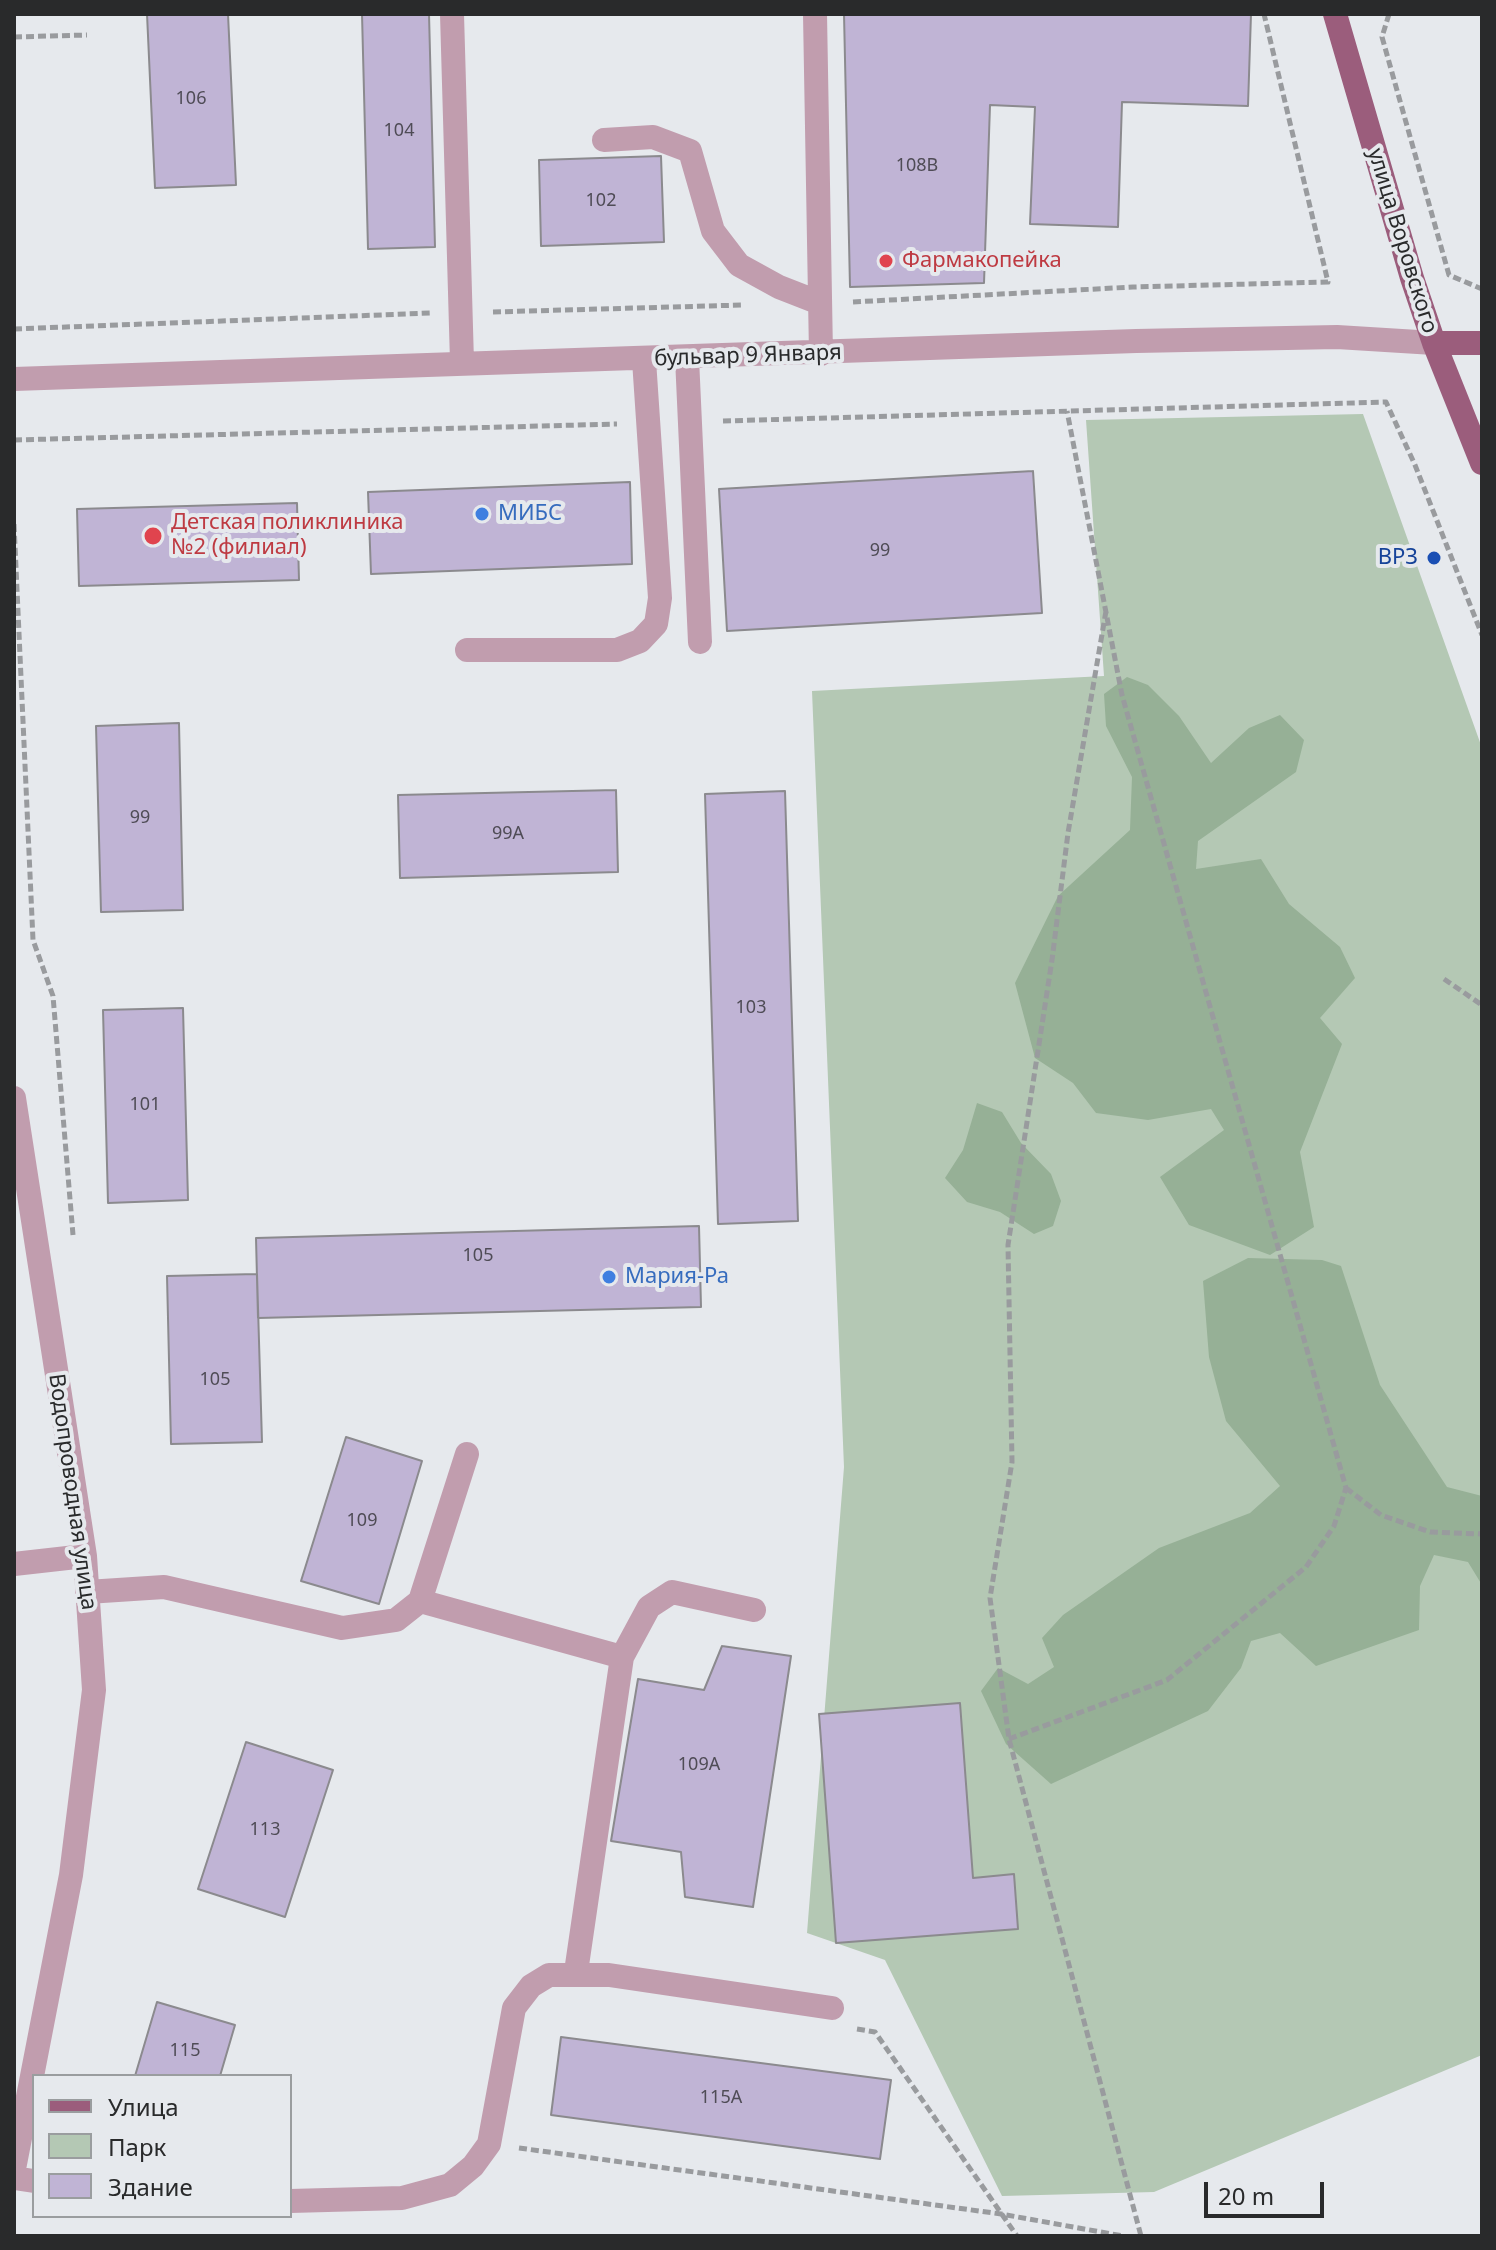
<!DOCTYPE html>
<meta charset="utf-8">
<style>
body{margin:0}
#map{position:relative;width:1496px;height:2250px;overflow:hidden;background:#e6e9ed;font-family:"Noto Sans",sans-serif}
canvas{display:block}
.frame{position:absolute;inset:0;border:16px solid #292a2b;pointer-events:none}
.legend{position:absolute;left:32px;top:2074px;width:260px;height:144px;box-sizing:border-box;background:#e6e9ed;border:2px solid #9a9d9f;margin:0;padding:10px 14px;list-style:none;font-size:24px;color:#292a2b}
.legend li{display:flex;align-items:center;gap:16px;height:40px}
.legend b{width:40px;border:2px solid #9a9d9f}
.scale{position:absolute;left:1204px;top:2182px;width:120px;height:36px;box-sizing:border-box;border:4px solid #292a2b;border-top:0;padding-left:10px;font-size:24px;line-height:28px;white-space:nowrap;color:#292a2b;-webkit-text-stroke:6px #e6e9ed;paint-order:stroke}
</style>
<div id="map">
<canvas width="1496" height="2250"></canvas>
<div class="frame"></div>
<ul class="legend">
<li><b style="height:10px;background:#9b5d7c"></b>Улица</li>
<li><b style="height:22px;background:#b4c8b4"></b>Парк</li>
<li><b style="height:22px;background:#c0b4d5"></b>Здание</li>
</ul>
<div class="scale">20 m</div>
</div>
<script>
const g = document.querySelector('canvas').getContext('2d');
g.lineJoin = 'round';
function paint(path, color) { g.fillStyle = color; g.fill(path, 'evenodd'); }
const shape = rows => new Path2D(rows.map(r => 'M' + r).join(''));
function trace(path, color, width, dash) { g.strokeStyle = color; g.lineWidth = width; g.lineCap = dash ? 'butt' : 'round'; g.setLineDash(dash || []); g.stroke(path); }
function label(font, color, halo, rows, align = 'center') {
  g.font = font + ' "Noto Sans",sans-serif'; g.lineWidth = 8; g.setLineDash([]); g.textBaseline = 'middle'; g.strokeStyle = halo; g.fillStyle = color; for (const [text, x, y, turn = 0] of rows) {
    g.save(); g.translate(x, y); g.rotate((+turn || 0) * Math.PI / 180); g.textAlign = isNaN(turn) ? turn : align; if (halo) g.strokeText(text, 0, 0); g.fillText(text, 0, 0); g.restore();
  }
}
const green = shape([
 [1363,414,1482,748,1482,2055,1154,2192,1002,2196,885,1960,807,1933,844,1467,812,691,1104,676,1086,420]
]);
const forest = shape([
 [1127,677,1148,685,1179,716,1211,763,1249,728,1280,715,1304,740,1296,772,1198,841,1196,869,1261,859,1289,904,1340,947,1355,978,1320,1018,1342,1044,1300,1152,1314,1227,1270,1255,1189,1225,1160,1177,1224,1130,1211,1109,1148,1120,1096,1113,1073,1083,1035,1058,1015,983,1058,896,1130,830,1132,777,1106,726,1104,694],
 [977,1103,1002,1112,1021,1143,1051,1174,1061,1201,1053,1226,1034,1234,1000,1212,967,1202,945,1178,963,1150],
 [1248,1258,1322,1260,1341,1266,1380,1385,1447,1487,1482,1496,1482,1585,1468,1562,1434,1555,1420,1586,1419,1630,1316,1666,1280,1633,1251,1641,1241,1668,1208,1711,1051,1784,1006,1744,981,1691,998,1668,1028,1684,1054,1667,1042,1638,1063,1615,1159,1548,1250,1513,1280,1486,1226,1421,1209,1357,1203,1281]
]);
const building = shape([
 [147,14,228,14,236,185,155,188,147,14],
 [362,14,429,14,435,247,368,249,362,14],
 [844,14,1251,14,1248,106,1122,102,1118,227,1030,224,1035,107,990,105,984,283,850,287,844,14],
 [661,156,664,242,541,246,539,160,661,156],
 [1033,471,1042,613,727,631,719,489,1033,471],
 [630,482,632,564,371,574,368,492,630,482],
 [297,503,299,580,79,586,77,509,297,503],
 [179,723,183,910,101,912,96,726,179,723],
 [616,790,618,872,400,878,398,795,616,790],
 [785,791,798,1221,718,1224,705,794,785,791],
 [183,1008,188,1200,108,1203,103,1010,183,1008],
 [699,1226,701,1307,258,1318,256,1238,699,1226],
 [257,1274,262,1442,171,1444,167,1276,257,1274],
 [346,1437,422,1461,379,1604,301,1581,346,1437],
 [722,1646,791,1656,753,1907,685,1897,681,1852,611,1841,638,1679,704,1690,722,1646],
 [960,1703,973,1878,1014,1874,1018,1929,836,1943,819,1714,960,1703],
 [246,1742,333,1770,285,1917,198,1889,246,1742],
 [157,2002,235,2025,220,2076,135,2076,157,2002],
 [561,2037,891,2080,880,2159,551,2115,561,2037]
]);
const path = shape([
 [1389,14,1382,37,1449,275,1482,289],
 [14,37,87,35],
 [853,302,1133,287,1328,282,1264,14],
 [493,312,743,305],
 [14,329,431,313],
 [723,421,1386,402,1415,465,1482,635],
 [14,440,617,424],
 [14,524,33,940,53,996,73,1235],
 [1106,611,1068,833,1052,960,1008,1245,1012,1462,990,1598,1009,1739,1141,2236],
 [1444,979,1482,1005],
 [1346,1488,1381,1515,1430,1532,1482,1534],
 [1009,1739,1167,1680,1306,1567,1334,1526,1346,1488,1122,695,1067,411],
 [857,2029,875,2032,1017,2236],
 [519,2148,1001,2214,1123,2236]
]);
const minor = shape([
 [452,14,462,362],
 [815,14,821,354],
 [604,140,653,137,690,151,713,231,739,265,779,287,820,303],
 [687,358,700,642],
 [14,379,1136,341,1337,337,1434,343],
 [467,650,617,650,640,641,656,624,660,598,644,360],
 [14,1098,85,1556,94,1690,71,1875,14,2169],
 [14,1564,85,1556],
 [87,1592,164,1587,342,1628,396,1620,420,1601,622,1657,576,1972],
 [420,1601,467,1454],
 [622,1657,649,1607,672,1592,754,1610],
 [14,2178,34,2181],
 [290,2201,402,2198,450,2185,473,2166,489,2144,514,2008,531,1986,549,1975,609,1975,832,2008]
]);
const major = shape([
 [1335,14,1412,278,1434,343,1482,463],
 [1434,343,1482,343]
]);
const markers = [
 [886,261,8,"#e0444e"],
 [482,514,8,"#3f7fe0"],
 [153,536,10,"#e0444e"],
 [1434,558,8,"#1a4fb4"],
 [609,1277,8,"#3f7fe0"]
];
const numberNames = [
 ["106",191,99],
 ["104",399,131],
 ["108В",917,166],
 ["102",601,201],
 ["99",880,551],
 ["99",140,818],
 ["99А",508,834],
 ["103",751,1008],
 ["101",145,1105],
 ["105",478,1256],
 ["105",215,1380],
 ["109",362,1521],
 ["109А",699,1765],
 ["113",265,1830],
 ["115",185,2051],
 ["115А",721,2098]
];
const streetNames = [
 ["улица Воровского",1402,241,73],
 ["бульвар 9 Января",748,356,-2],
 ["Водопроводная улица",72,1492,82]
];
const healthNames = [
 ["Фармакопейка",902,261],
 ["Детская поликлиника",171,523],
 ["№2 (филиал)",171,548]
];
const shopNames = [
 ["МИБС",498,514],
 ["Мария-Ра",625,1277]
];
const transitNames = [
 ["ВРЗ",1418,558]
];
paint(green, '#b4c8b4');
paint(forest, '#96b096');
paint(building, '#c0b4d5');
trace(building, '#8b8a8e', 2);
trace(path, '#999b9e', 5, [8, 4]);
trace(minor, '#c19dae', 24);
trace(major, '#9b5d7c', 24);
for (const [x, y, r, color] of markers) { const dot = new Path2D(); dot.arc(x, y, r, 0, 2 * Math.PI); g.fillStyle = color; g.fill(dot); trace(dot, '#e6e9ed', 3); }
label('18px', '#4f4c56', null, numberNames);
label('22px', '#292a2b', '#e6e9ed', streetNames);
label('22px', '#be3a42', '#e6e9ed', healthNames, 'left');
label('22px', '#366cbe', '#e6e9ed', shopNames, 'left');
label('22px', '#164399', '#e6e9ed', transitNames, 'right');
</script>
